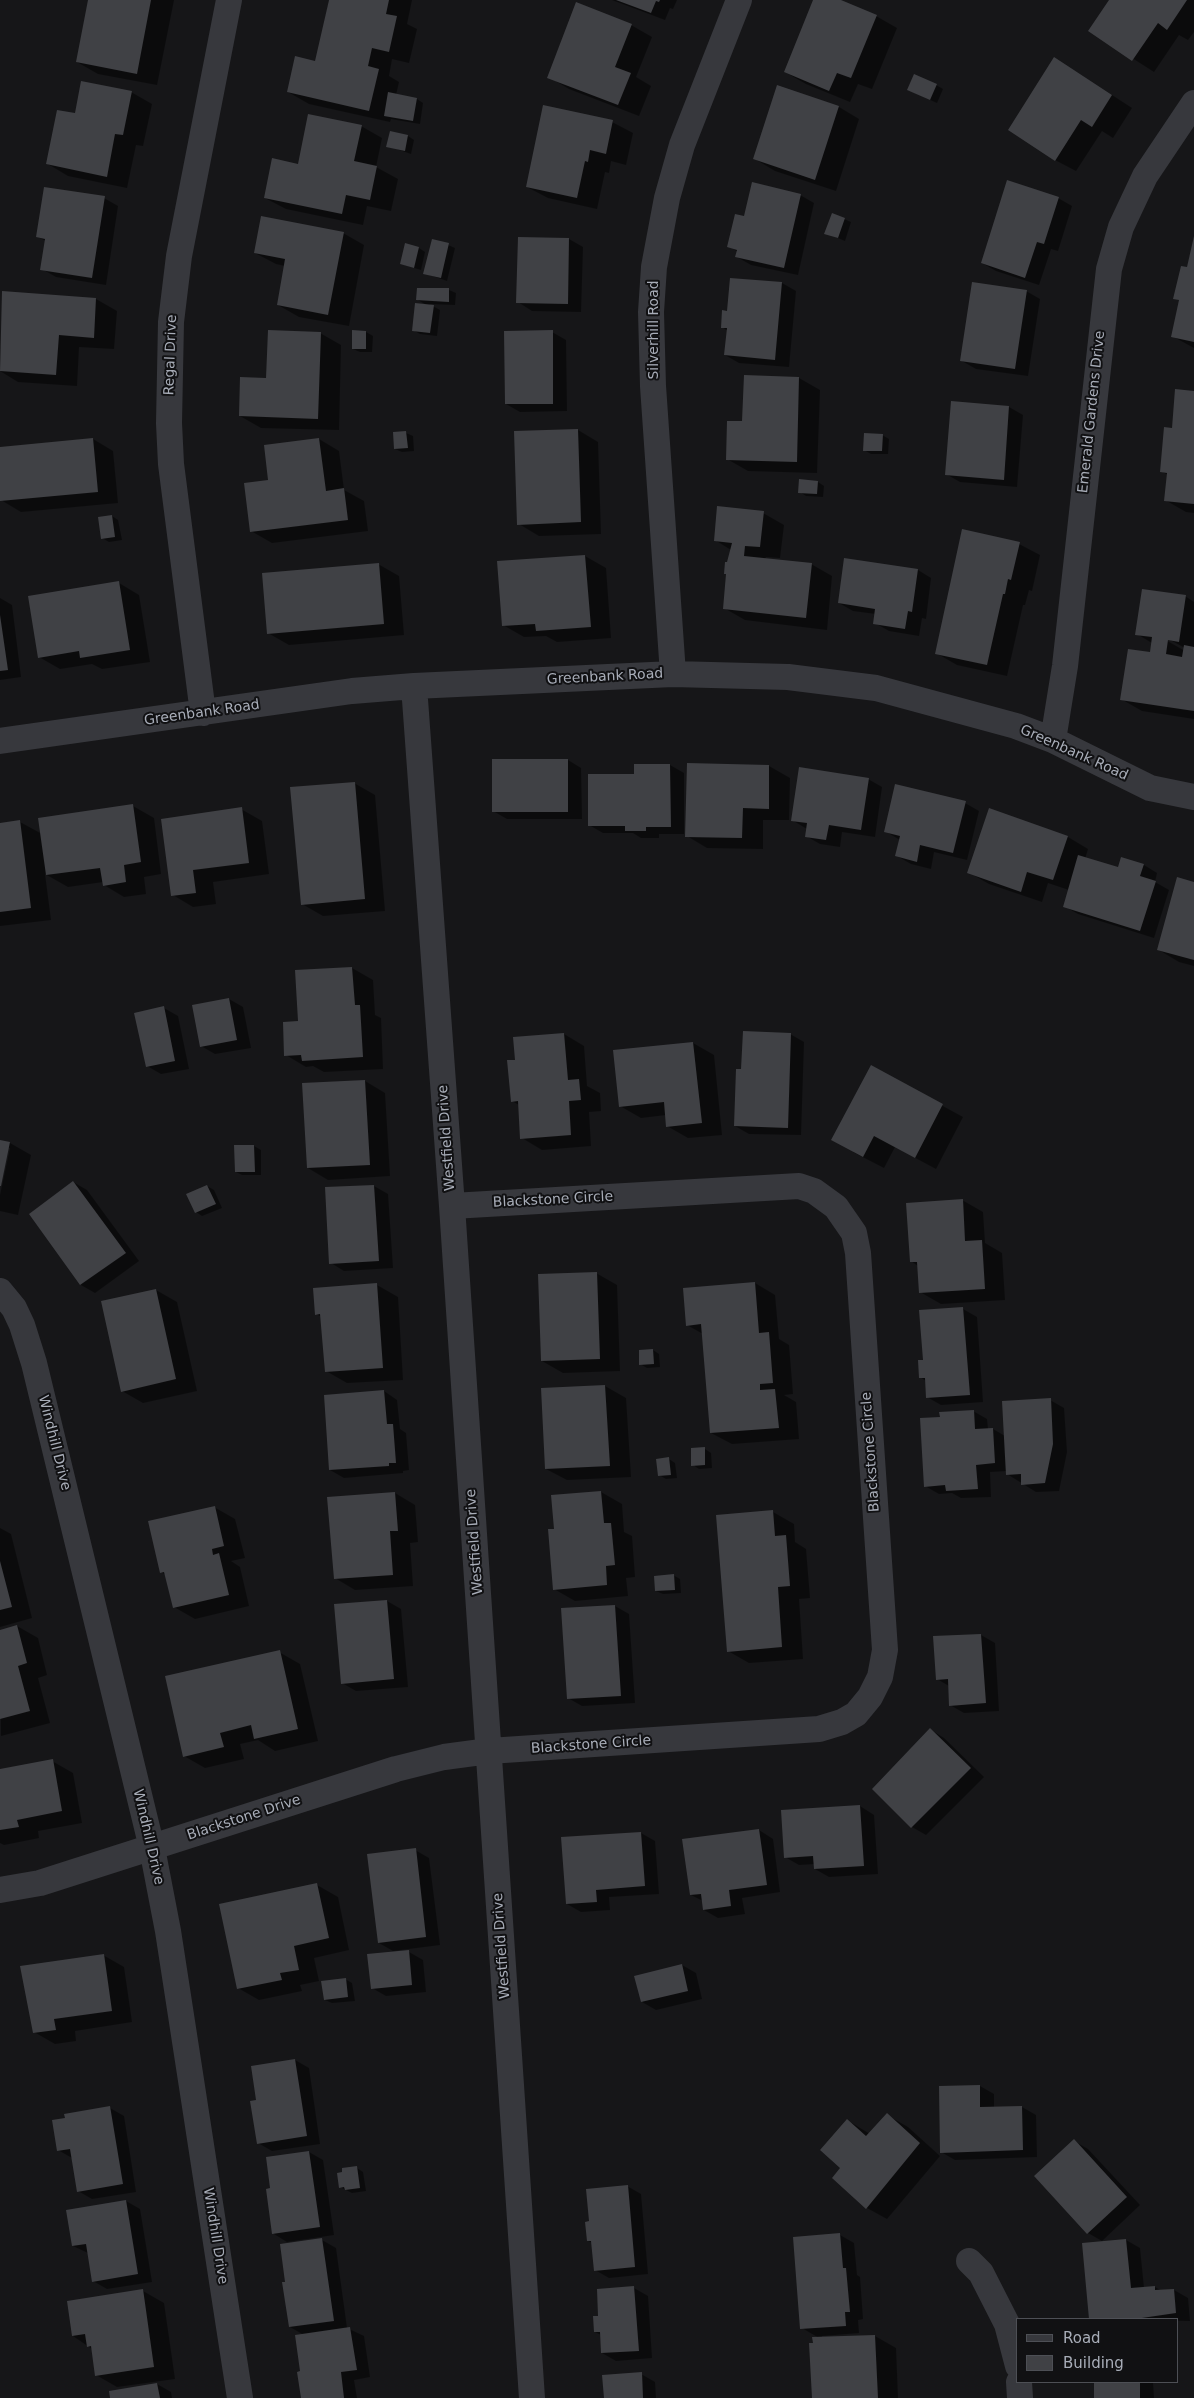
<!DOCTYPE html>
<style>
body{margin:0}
#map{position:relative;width:1194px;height:2398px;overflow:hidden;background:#161618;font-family:"DejaVu Sans",sans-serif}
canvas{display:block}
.legend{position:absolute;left:1016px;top:2318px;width:162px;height:65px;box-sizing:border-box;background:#111113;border:1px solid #4d4f55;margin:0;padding:6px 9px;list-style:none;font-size:15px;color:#a8adb8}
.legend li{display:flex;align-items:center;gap:10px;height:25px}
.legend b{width:25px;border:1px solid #4d4f55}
</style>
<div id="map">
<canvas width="1194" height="2398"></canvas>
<ul class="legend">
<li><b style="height:6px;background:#37383d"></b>Road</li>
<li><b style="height:14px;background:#404145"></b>Building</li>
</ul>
</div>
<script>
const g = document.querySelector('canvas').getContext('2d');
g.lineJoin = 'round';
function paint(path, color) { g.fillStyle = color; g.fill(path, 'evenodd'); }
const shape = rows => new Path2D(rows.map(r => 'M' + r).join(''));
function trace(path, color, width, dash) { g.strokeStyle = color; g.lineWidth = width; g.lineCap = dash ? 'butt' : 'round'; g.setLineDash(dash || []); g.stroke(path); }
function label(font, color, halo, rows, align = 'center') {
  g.font = font + ' "DejaVu Sans",sans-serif'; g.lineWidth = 4; g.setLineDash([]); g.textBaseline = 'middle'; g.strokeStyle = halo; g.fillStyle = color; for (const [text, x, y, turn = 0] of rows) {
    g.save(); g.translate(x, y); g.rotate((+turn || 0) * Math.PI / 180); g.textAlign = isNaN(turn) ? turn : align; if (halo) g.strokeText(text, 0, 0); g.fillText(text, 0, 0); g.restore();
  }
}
const shadow = shape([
 [89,0,174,0,157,85,98,74,77,62],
 [329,0,412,0,407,24,417,29,409,63,392,59,389,76,399,82,396,95,417,99,423,103,420,124,391,119,390,122,309,104,288,92,316,63],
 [612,0,677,0,673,9,670,8,665,20],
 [815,0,837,0,876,16,897,28,872,89,858,84,850,102,806,84,785,72],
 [1110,0,1194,0,1194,32,1188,40,1179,35,1154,72,1090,31],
 [631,25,652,37,636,77,651,86,639,116,569,89,549,77],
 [1075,71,1132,108,1113,138,1102,131,1076,171,1055,160],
 [936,85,943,89,937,103,908,90],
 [131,92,152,104,143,146,136,145,127,188,68,176,48,164,76,115],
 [839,107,859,119,836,191,775,171,755,159],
 [612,122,633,133,626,165,611,161,609,173,605,172,597,209,548,198,527,187],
 [361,126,382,138,376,167,398,179,391,211,367,206,363,225,286,209,265,198,299,165],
 [408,136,414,140,411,154,388,146],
 [800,195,814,203,798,275,751,265,737,257,738,252,729,246,745,217],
 [104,198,118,206,106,285,56,277,42,269,46,241,38,237],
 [1058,198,1072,206,1058,251,1051,249,1039,285,996,271,982,263],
 [844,219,851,222,845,241,826,233],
 [343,233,364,245,349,326,299,317,278,305,285,266,276,264,255,253],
 [1194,238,1194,348,1172,336,1180,301,1175,298,1187,269],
 [569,239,583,247,581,312,532,311,518,302],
 [448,245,455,248,447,281,424,273],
 [419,248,425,252,421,270,401,264],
 [782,283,796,291,789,367,739,363,725,355,728,331,722,327,729,312],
 [418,289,449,290,456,293,455,305,429,304,440,310,437,336,420,334,413,330,428,306,418,300],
 [1026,291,1040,299,1028,376,976,369,962,361],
 [3,293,96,299,117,311,114,349,79,347,77,386,18,382,0,371],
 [366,332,373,336,372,352,360,352,353,349],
 [552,332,566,340,567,411,520,412,506,404],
 [320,333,341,345,339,430,261,428,240,416,268,379],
 [745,376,799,378,820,390,817,473,748,471,727,459,743,422],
 [1194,392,1194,513,1186,512,1165,500,1168,475,1161,471,1173,429],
 [952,402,1009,407,1023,415,1017,487,960,482,946,474],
 [578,430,598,442,601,534,539,536,519,524],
 [406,433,413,436,414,451,402,452,395,449],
 [882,435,889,439,888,454,871,454,864,450],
 [93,439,113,451,118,503,21,512,1,500,0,448],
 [319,439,339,451,344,490,364,501,368,531,272,543,251,531,269,481],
 [818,482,824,486,823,497,806,496,800,492],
 [763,513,784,525,780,558,766,557,765,559,811,564,832,576,827,630,745,620,724,608,731,550,715,540],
 [112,516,118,520,122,540,109,542,102,538],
 [1019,544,1040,555,1032,591,1029,590,1025,605,1023,605,1007,676,957,665,936,653],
 [585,556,606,568,611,638,557,642,546,636,524,637,503,625],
 [378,564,399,576,404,635,289,645,268,633],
 [918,570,931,578,926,619,922,618,919,636,889,631,875,623,876,614,853,611,839,603],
 [119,583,139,595,150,662,102,669,92,664,60,669,39,657],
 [1185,596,1194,602,1194,719,1142,711,1121,699,1151,653,1152,643,1137,634],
 [1163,636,1185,648,1185,651,1162,638],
 [0,598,12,605,21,677,0,680],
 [568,760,581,768,582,819,507,819,493,811],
 [670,765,684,773,684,834,659,834,659,838,641,838,633,833,603,833,589,825,636,775],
 [769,766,790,778,789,820,763,820,763,849,707,848,687,836],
 [868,779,882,787,875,837,842,832,840,847,820,844,806,836,807,829,792,820],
 [354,783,375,795,385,911,323,916,302,904],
 [965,803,979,811,967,860,934,852,931,869,911,864,897,856,900,840,885,831],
 [133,806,154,818,161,874,144,877,146,894,124,897,104,885,103,882,68,887,45,874,51,920,0,926,0,824,20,822,42,834],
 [241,809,262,821,269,874,213,882,216,904,193,907,173,895],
 [1068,837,1088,849,1085,859,1119,869,1144,865,1157,873,1155,882,1169,890,1154,938,1078,914,1064,906,1069,890,1048,883,1042,902,989,884,968,872],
 [1194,883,1194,966,1179,962,1159,950],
 [352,968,373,980,375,1015,381,1018,383,1069,324,1072,313,1066,306,1067,286,1055,299,1022],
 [229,999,243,1007,251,1048,215,1054,201,1046],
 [164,1008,178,1016,189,1069,161,1074,147,1066],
 [564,1034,584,1046,587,1086,600,1093,601,1111,589,1112,591,1146,542,1150,522,1138,519,1105,512,1101,516,1061],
 [790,1034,804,1042,801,1135,749,1134,735,1126,743,1071],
 [693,1043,714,1055,722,1135,688,1138,667,1126,666,1115,641,1118,620,1106],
 [871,1067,963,1117,936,1169,895,1147,884,1168,853,1152],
 [365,1081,385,1093,390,1176,328,1180,308,1168],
 [0,1141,10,1143,31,1155,18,1215,0,1211,0,1195,10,1148,8,1148,0,1183],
 [254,1146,261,1150,261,1175,242,1175,236,1172,235,1147],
 [73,1182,87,1190,139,1261,95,1293,81,1285,31,1214],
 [207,1186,214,1190,222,1208,202,1216,196,1212],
 [374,1186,388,1194,393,1268,344,1271,331,1263],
 [962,1200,983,1212,985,1243,1002,1253,1005,1300,941,1304,920,1292,918,1266,911,1261],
 [596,1273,617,1285,620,1371,563,1373,542,1361],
 [755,1283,775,1295,779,1339,789,1345,793,1394,784,1395,796,1402,799,1439,732,1444,711,1433,703,1334,687,1325],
 [377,1285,398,1297,403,1380,347,1383,326,1371,322,1317,316,1314],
 [156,1290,177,1302,197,1391,143,1403,122,1391],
 [963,1309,977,1317,983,1402,941,1405,927,1397,926,1381,920,1377,924,1362],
 [653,1350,659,1354,660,1367,647,1368,640,1364],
 [605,1386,626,1398,631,1477,567,1480,546,1469,542,1390],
 [384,1391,397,1400,400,1429,406,1433,409,1470,403,1471,403,1473,344,1478,330,1470],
 [1050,1400,1064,1408,1067,1452,1059,1491,1036,1492,1007,1474,1007,1471,990,1472,991,1497,961,1498,952,1493,939,1494,925,1486,941,1418,973,1411,987,1419,988,1429,993,1429,1005,1436],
 [705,1449,711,1453,712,1468,699,1469,693,1465],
 [669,1459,675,1463,677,1478,666,1479,659,1475],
 [601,1492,622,1504,624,1532,632,1536,635,1577,626,1578,628,1596,575,1601,554,1589,555,1530],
 [395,1493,415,1505,418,1542,410,1543,413,1586,355,1590,335,1578],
 [214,1507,235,1519,245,1558,231,1561,240,1567,249,1606,195,1619,174,1607,166,1575,161,1572],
 [773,1512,794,1524,795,1542,806,1549,810,1598,799,1599,803,1659,749,1663,728,1651],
 [0,1528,11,1534,32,1618,0,1627],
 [673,1575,680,1579,681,1593,663,1594,656,1591],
 [387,1601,401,1609,408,1687,356,1691,342,1683],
 [615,1606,629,1614,635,1703,582,1706,568,1698],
 [17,1626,38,1638,47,1675,38,1678,50,1723,1,1736,0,1631],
 [981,1635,995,1643,999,1711,964,1713,950,1705,949,1686,937,1679],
 [279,1652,300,1664,318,1741,275,1751,258,1740,240,1744,244,1759,205,1768,184,1756],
 [931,1730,944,1738,984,1777,926,1835,912,1827,873,1789],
 [52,1761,73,1773,82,1823,38,1831,39,1838,4,1845,0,1843,0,1771],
 [860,1806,874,1815,878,1874,829,1877,815,1869,815,1864,799,1865,785,1857],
 [759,1830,773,1839,780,1892,742,1898,745,1914,718,1918,704,1910,703,1901,691,1895],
 [641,1833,655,1841,659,1894,609,1897,610,1910,581,1912,567,1904],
 [415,1850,429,1858,440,1945,393,1951,379,1943],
 [317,1885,338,1897,349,1950,314,1958,319,1981,300,1985,302,1991,259,2000,238,1988],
 [409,1952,423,1960,426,1992,386,1996,372,1988],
 [103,1955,124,1967,132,2022,75,2031,76,2041,55,2044,34,2032],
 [682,1965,696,1973,702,1999,656,2010,642,2002],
 [345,1979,352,1983,355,2001,332,2003,325,2000],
 [295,2060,309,2068,320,2144,272,2151,258,2143,257,2101],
 [980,2086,994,2094,994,2108,1022,2107,1036,2115,1037,2157,955,2160,941,2152],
 [110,2108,124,2116,136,2192,92,2199,78,2191,72,2158,58,2150],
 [887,2115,908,2127,940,2156,887,2219,867,2208,842,2168,847,2120,870,2134],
 [1074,2141,1088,2149,1140,2205,1102,2241,1088,2233],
 [309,2152,323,2160,334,2235,287,2242,274,2234,272,2189],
 [357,2168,363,2172,366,2191,352,2193,340,2187],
 [627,2186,641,2194,648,2274,609,2278,595,2270,593,2243,588,2241,590,2222],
 [126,2201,140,2209,152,2282,107,2289,93,2281,88,2253,73,2246],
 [840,2235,854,2243,857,2275,860,2277,863,2319,858,2320,859,2333,822,2336,822,2338,875,2336,896,2348,898,2398,813,2398,814,2344,819,2338,802,2328,795,2238],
 [322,2240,336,2248,347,2328,364,2336,370,2377,354,2380,357,2398,302,2398,304,2335,290,2327,287,2283],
 [1126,2240,1140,2248,1144,2288,1155,2287,1162,2291,1174,2290,1188,2298,1190,2321,1091,2319,1084,2244],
 [634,2288,648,2296,652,2358,616,2361,602,2353,601,2335,595,2332,600,2317],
 [143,2291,164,2303,175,2379,117,2387,96,2375,92,2349,73,2336],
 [641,2374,655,2382,656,2398,605,2398],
 [1095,2382,1153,2382,1154,2398,1096,2398],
 [157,2384,171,2392,172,2398,111,2398]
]);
const building = shape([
 [88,0,151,0,137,74,76,62],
 [329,0,389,0,386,14,397,16,389,52,372,48,368,66,379,69,369,111,287,92,295,56,315,61],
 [616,0,660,0,659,2,656,1,651,13],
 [813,0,841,0,877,15,851,78,837,73,829,91,784,72],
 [1109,0,1187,0,1167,30,1158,23,1132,61,1088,31],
 [576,2,632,24,615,67,631,73,618,105,547,78],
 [1054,57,1112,95,1092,127,1081,120,1055,161,1008,130],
 [914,74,937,84,930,100,907,90],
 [81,81,132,91,123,135,115,134,107,177,46,164,57,110,75,113],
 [777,85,839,106,815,180,753,159],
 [388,92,417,98,413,121,384,116],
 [543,105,613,120,606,154,590,150,588,162,585,161,577,198,526,187],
 [308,114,362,125,354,161,377,166,370,200,346,195,342,214,264,198,272,158,298,164],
 [390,131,408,135,405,151,386,147],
 [1007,180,1059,197,1044,244,1037,242,1025,278,981,263],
 [752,182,801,194,784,268,735,257,737,250,727,247,735,214,744,216],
 [44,187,105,196,92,278,40,270,45,239,36,237],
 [832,213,845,218,838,238,824,234],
 [261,216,344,232,328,315,277,305,285,259,254,253],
 [1194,236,1194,342,1171,337,1179,300,1173,299,1181,266,1187,267],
 [518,237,569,238,568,304,516,303],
 [432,239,449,243,441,278,423,274],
 [405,243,419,247,414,268,400,264],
 [730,278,782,282,775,360,724,355,727,328,721,328,722,310,727,311],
 [972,282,1027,290,1015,369,960,361],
 [417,288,449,288,449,302,416,300],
 [2,291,96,298,94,338,59,335,56,375,0,371],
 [415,303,434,305,430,333,412,331],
 [268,330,321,332,318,419,239,416,240,377,266,378],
 [352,330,366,331,366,349,352,349],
 [553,330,553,404,505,404,504,331],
 [744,375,799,377,797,462,726,460,727,421,742,421],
 [1175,389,1194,391,1194,504,1164,501,1167,473,1160,472,1164,427,1172,428],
 [951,401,1009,406,1004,480,945,475],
 [578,429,581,522,517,525,514,431],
 [406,431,408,448,394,449,393,432],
 [864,433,883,434,882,451,863,451],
 [93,438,98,492,0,501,0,447],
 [319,438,326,491,344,488,348,520,250,532,244,483,268,480,264,445],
 [799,479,818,481,817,494,798,493],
 [717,506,764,511,760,547,745,546,744,556,812,563,806,618,723,609,726,574,724,574,725,562,727,562,732,543,714,541],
 [112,515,115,537,101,539,98,517],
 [962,529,1020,542,1011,580,1008,579,1005,594,1003,594,987,665,935,654],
 [585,555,591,627,536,631,535,624,502,626,497,561],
 [844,558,918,569,912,612,908,611,905,629,873,624,875,609,838,603],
 [379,563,384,624,267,634,262,573],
 [119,581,130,650,80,658,79,651,38,658,28,596],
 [1142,589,1186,595,1179,642,1168,640,1166,654,1182,657,1184,645,1194,647,1194,711,1120,700,1128,649,1150,652,1152,637,1135,635],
 [0,615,8,670,0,671],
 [492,759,568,759,568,812,492,812],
 [687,763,769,765,769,809,743,808,742,838,685,837],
 [634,764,670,764,671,827,646,827,646,831,625,831,625,826,588,826,588,774,634,774],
 [799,767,869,778,861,830,829,825,826,840,805,837,807,823,791,821],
 [355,782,365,899,301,905,290,787],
 [895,784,966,801,953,853,920,845,917,862,895,856,900,836,884,832],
 [133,804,141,862,124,865,126,882,103,886,100,868,46,875,38,818],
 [242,807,249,863,193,870,196,893,171,896,161,819],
 [989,808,1068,836,1053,880,1027,872,1021,892,967,873],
 [20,820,31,908,0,912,0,823],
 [1078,855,1118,867,1121,857,1144,864,1140,876,1156,881,1140,931,1063,907],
 [1177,877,1194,882,1194,960,1157,950],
 [352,967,355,1005,360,1005,363,1057,302,1061,301,1055,284,1056,283,1022,298,1021,295,970],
 [229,998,237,1040,200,1047,192,1005],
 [164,1006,175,1061,146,1067,134,1013],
 [743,1031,791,1033,788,1128,734,1126,736,1069,741,1069],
 [564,1033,568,1080,579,1079,581,1100,569,1101,571,1135,520,1139,518,1101,511,1102,507,1060,515,1060,513,1037],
 [693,1042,702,1123,666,1127,664,1102,619,1107,613,1050],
 [871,1065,943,1104,915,1158,874,1136,863,1157,831,1140],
 [365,1080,370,1165,307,1168,302,1083],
 [0,1140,10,1142,1,1186,0,1186],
 [234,1145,254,1145,255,1172,235,1172],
 [73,1181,126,1253,80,1285,29,1214],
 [207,1185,216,1204,195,1213,186,1194],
 [374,1185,379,1261,329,1264,325,1187],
 [963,1199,965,1241,982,1240,985,1289,919,1293,917,1262,910,1262,906,1203],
 [597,1272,600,1359,541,1361,538,1274],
 [755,1282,759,1333,769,1332,773,1383,760,1384,760,1390,775,1389,779,1428,710,1433,701,1324,686,1326,683,1288],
 [377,1283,383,1368,325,1372,320,1314,315,1315,313,1288],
 [156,1289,176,1379,121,1392,101,1301],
 [963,1307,970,1395,926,1398,925,1378,919,1378,918,1360,923,1360,919,1310],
 [653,1349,654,1364,639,1365,639,1350],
 [605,1385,610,1466,545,1469,541,1388],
 [384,1390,387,1424,393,1424,396,1463,389,1463,389,1466,329,1470,324,1395],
 [1051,1398,1053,1444,1045,1483,1021,1485,1021,1474,1006,1475,1002,1401],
 [974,1410,975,1429,993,1428,995,1463,976,1465,978,1489,946,1491,945,1485,924,1487,920,1418,940,1417,939,1412],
 [705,1447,705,1465,691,1466,691,1448],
 [669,1457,671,1475,658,1476,656,1459],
 [601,1491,604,1523,611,1523,615,1565,606,1566,607,1585,553,1590,548,1529,554,1529,551,1495],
 [395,1492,398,1531,390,1531,393,1575,334,1579,327,1497],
 [215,1506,224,1546,212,1549,213,1555,219,1553,229,1595,173,1608,164,1572,160,1573,148,1521],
 [773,1510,775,1536,786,1535,790,1586,778,1587,782,1647,727,1652,716,1515],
 [0,1561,12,1607,0,1610],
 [674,1574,675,1590,655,1591,654,1576],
 [387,1600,394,1679,341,1684,334,1604],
 [615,1605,621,1696,567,1699,561,1608],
 [17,1625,27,1663,18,1666,30,1711,0,1719,0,1630],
 [981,1634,986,1703,949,1706,948,1679,936,1680,933,1636],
 [280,1650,298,1729,254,1739,251,1725,220,1733,224,1747,183,1757,165,1676],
 [930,1728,971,1768,911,1828,872,1789],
 [53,1759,62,1811,17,1820,19,1827,0,1830,0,1769],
 [860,1805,864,1866,814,1869,813,1856,784,1858,781,1810],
 [759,1829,767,1885,729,1890,731,1906,703,1910,701,1894,690,1895,682,1839],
 [641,1832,645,1886,596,1890,597,1902,566,1904,561,1837],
 [416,1848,426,1937,378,1943,367,1854],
 [317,1883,329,1938,294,1946,299,1970,280,1973,282,1980,237,1989,219,1904],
 [409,1950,412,1985,371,1989,367,1954],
 [104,1954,112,2011,54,2019,56,2030,33,2033,20,1966],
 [682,1964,688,1991,641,2002,634,1976],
 [346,1978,348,1997,324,2000,321,1981],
 [295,2059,307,2136,257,2144,250,2101,256,2100,251,2066],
 [980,2085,980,2107,1022,2106,1023,2150,940,2153,939,2086],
 [110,2106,123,2184,77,2192,70,2149,57,2151,52,2120,65,2118,64,2114],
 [887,2113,920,2143,866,2209,832,2178,840,2168,820,2150,847,2119,866,2136],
 [1074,2139,1127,2197,1087,2234,1034,2176],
 [309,2151,320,2227,272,2234,266,2189,270,2188,266,2157],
 [357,2166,360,2188,345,2190,344,2187,339,2188,337,2173,342,2172,342,2168],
 [628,2185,635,2267,594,2271,591,2241,587,2241,585,2222,589,2221,586,2189],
 [126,2200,138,2274,92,2282,86,2244,72,2246,66,2210],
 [840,2233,843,2268,846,2268,850,2312,845,2312,846,2326,800,2329,793,2237],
 [322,2238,334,2321,289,2327,282,2282,285,2282,280,2244],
 [1126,2239,1131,2288,1155,2286,1155,2290,1174,2289,1176,2313,1135,2319,1089,2319,1082,2243],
 [634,2286,639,2351,601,2353,600,2332,594,2332,593,2316,598,2316,597,2289],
 [143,2289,154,2367,95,2376,91,2346,87,2347,85,2334,72,2336,67,2301],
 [350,2327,357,2370,341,2372,344,2398,301,2398,297,2372,300,2371,295,2335],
 [875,2335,878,2398,812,2398,809,2343,813,2343,812,2337],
 [642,2372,643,2398,604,2398,602,2375],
 [1094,2382,1140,2382,1140,2398,1094,2398],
 [157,2383,160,2398,110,2398,109,2391]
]);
const minor = shape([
 [673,674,653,386,651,312,654,267,667,198,682,145,739,0],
 [414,686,452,1206,532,2398],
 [203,713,171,464,169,423,171,322,179,256,229,0],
 [1053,740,1065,666,1109,269,1121,227,1145,176,1194,103],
 [0,741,352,691,414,686,673,674,788,677,876,688,1016,726,1053,740,1150,788,1194,797],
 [0,1291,14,1308,22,1325,34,1363,152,1848,168,1931,240,2398],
 [0,1890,40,1883,396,1769,444,1757,489,1751,819,1729,842,1722,856,1714,870,1697,880,1677,885,1650,858,1253,854,1233,836,1207,814,1191,799,1186,452,1206],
 [969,2261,981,2273,1007,2324,1018,2366],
 [1019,2382,1020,2398]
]);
const streetNames = [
 ["Silverhill Road",654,330,-90],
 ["Regal Drive",171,355,-88],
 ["Emerald Gardens Drive",1092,412,-84],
 ["Greenbank Road",605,677,-3],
 ["Greenbank Road",202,713,-8],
 ["Greenbank Road",1074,753,24],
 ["Westfield Drive",447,1138,-94],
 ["Blackstone Circle",553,1200,-3],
 ["Windhill Drive",54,1443,76],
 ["Blackstone Circle",871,1452,-94],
 ["Westfield Drive",475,1542,-94],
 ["Blackstone Circle",591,1745,-4],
 ["Blackstone Drive",244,1818,-18],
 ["Windhill Drive",148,1837,77],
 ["Westfield Drive",502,1946,-94],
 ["Windhill Drive",215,2236,81]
];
paint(shadow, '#0007');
paint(building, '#404145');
trace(minor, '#37383d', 26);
label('14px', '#a8adb8', '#111113', streetNames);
</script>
